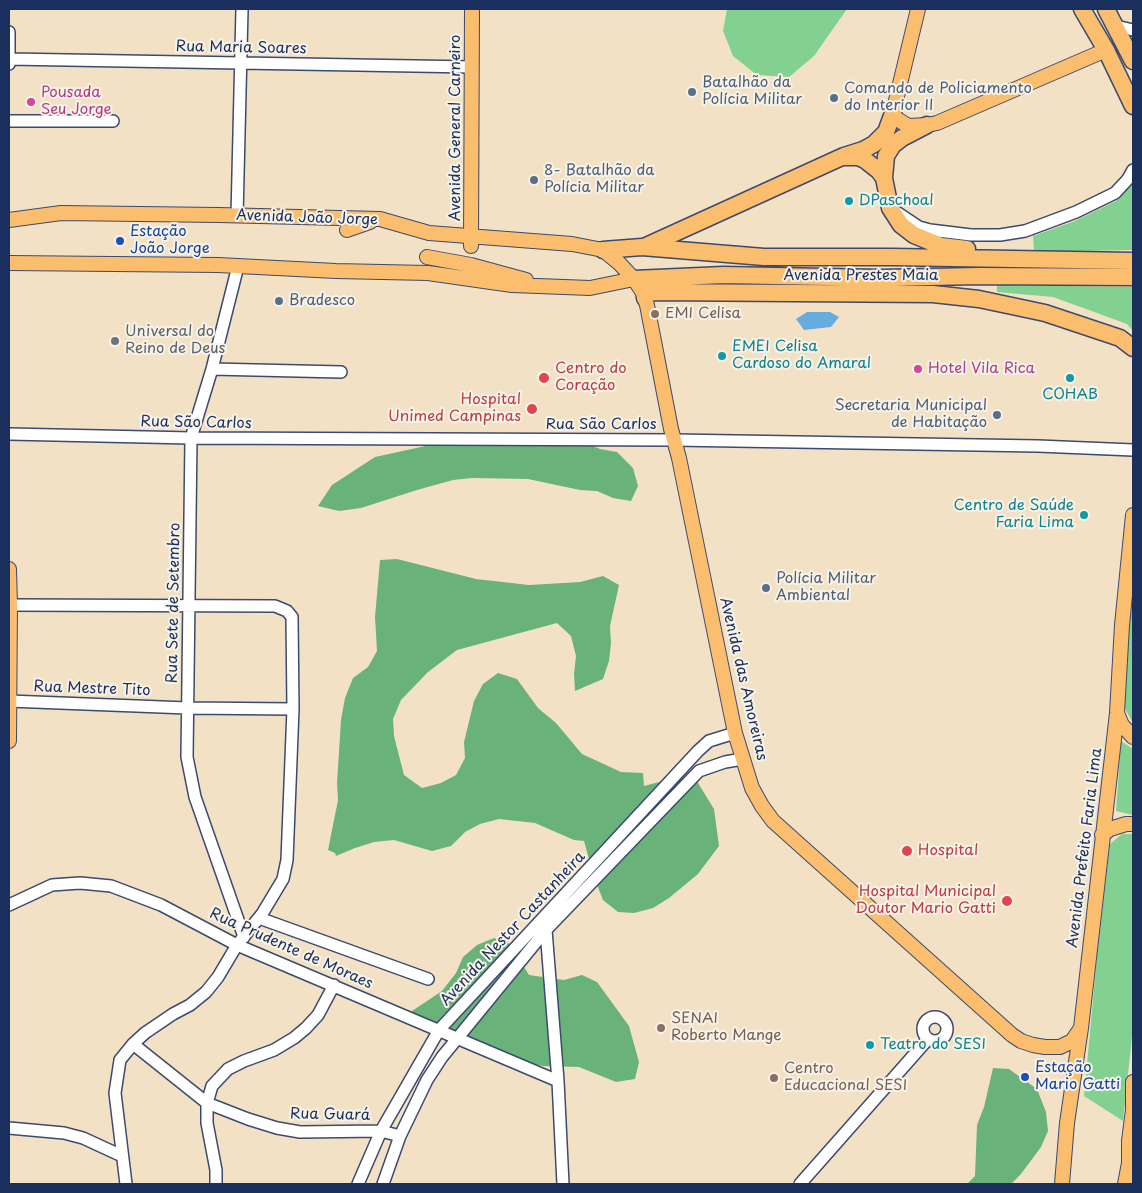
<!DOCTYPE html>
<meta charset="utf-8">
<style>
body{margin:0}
#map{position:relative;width:1142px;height:1193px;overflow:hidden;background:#f3e1c6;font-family:"Playpen Sans",sans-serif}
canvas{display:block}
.frame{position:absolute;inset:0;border:10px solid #1b2f5e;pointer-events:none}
</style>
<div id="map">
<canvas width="1142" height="1193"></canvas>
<div class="frame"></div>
</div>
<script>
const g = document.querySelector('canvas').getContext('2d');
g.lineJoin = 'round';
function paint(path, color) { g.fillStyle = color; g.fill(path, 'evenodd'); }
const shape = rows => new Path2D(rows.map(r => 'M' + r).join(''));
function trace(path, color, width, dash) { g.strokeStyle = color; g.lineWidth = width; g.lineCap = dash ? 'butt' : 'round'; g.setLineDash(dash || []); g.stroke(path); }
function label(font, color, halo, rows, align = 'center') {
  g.font = font + ' "Playpen Sans",sans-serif'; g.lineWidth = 4; g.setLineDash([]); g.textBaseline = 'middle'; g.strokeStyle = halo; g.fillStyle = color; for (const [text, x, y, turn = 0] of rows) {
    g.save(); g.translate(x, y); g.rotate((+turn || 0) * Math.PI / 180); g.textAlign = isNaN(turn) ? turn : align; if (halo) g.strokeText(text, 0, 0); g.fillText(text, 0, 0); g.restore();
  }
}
const green = shape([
 [727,9,847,9,814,56,789,77,757,75,733,56,723,31],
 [1133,183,1133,250,1034,252,1033,236,1075,221,1116,201],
 [997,285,1133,287,1133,331,1127,324,1053,297,997,292],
 [1133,589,1133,723,1124,707,1126,655],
 [1121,741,1133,749,1133,815,1116,811],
 [1122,834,1133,834,1133,1027,1123,1121,1084,1096,1097,957,1110,844]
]);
const forest = shape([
 [470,440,584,442,600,449,617,452,633,468,638,486,631,501,613,498,597,491,580,490,528,479,472,478,453,480,417,490,361,508,339,511,318,506,332,485,375,457,430,445],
 [397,559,476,579,529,585,580,582,603,576,619,585,610,626,611,643,609,661,603,679,575,691,574,674,576,656,571,636,557,623,457,650,428,672,401,700,393,719,394,736,404,775,422,788,441,783,456,775,465,758,464,742,474,701,483,684,498,673,517,679,538,708,556,723,582,754,621,772,643,773,644,786,678,777,695,778,714,809,719,846,698,874,669,898,653,908,634,913,618,912,603,900,594,877,584,841,574,840,535,823,499,819,480,824,465,832,451,846,432,851,394,840,374,842,355,848,336,856,335,853,328,850,338,800,337,783,341,720,345,698,353,678,368,667,377,651,375,617,380,560],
 [494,938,510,944,529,975,564,980,582,975,597,982,629,1026,639,1062,635,1079,616,1082,579,1067,543,1066,507,1059,406,1015,442,991,456,973,463,957,477,945],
 [993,1068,1009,1069,1037,1089,1046,1112,1048,1131,1041,1147,1021,1174,1011,1184,967,1184,975,1176,977,1125,984,1107]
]);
const water = shape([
 [807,312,830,312,839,317,831,327,804,330,796,319]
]);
const minor = shape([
 [1116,26,1133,30],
 [9,32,9,64],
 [9,59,472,67],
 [9,121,113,121],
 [895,211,919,227,930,230,971,235,1000,235,1025,231,1076,212,1115,193,1128,179,1133,170],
 [237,216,242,9],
 [238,266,212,369,191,438,187,757,195,797,244,937],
 [212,369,341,372],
 [9,434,191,438,674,440,1038,446,1133,450],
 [9,605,275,606,287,611,292,617,293,709,287,860,283,879,262,914,237,945,218,977,206,992,190,1005,173,1014,145,1033,133,1044,120,1060,115,1093,126,1184],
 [9,701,187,708,293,709],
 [9,905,52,885,80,883,111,886,161,905,237,945,558,1081],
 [259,918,428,979],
 [546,930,558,1081,563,1184],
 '923 1029a12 12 0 1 1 24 0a12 12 0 1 1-24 0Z',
 [133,1044,207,1103,248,1119,277,1128,300,1132,381,1131,400,1136],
 [9,1128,64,1133,83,1138,122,1156],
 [216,1184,216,1170,207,1123,207,1103,212,1086,228,1069,244,1061,274,1050,294,1038,306,1028,318,1015,334,985],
 [358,1184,381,1131,439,1030,698,751,709,741,735,733],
 [383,1184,400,1136,427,1080,442,1057,546,930,699,771,725,762,743,759],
 [800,1184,928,1039]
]);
const major = shape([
 [918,9,893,113,897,119,908,126,927,125,937,123,1106,50],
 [9,220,61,213,219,215,380,219,429,233,572,244,603,250,619,263,634,279,642,291,647,305,671,429,679,458,735,733,752,788,762,806,773,821,1012,1035,1021,1041,1033,1045,1045,1047,1060,1047,1072,1041,1081,1028],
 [347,230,370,222],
 [471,246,472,9],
 [427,257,471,265,526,280],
 [9,263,218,265,336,271,428,273,512,285,590,288,634,279],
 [9,569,10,605,9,741],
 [1117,713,1122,725,1133,737],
 [1102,835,1110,829,1126,824,1133,824],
 [1062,1184,1067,1123,1081,1028,1117,713,1122,625,1133,515],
 [1125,1184,1129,1163,1129,1141,1133,1110,1133,1082]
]);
const highway = shape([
 [1082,9,1106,50,1133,106],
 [1106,9,1133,61],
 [927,125,902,138,893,145,886,156,884,178,890,208,901,225,914,235,941,246,967,249],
 [845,157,858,157,865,160,879,171,884,178],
 [644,247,844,156,863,150,874,144,886,132,893,113],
 [603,250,642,247,764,257,892,257,1133,261],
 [634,279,723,275,880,278,979,276,1133,277],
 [645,298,648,294,653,292,933,294,979,299,1045,313,1120,338,1133,348]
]);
const markers = [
 [692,92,5,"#5c6f8a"],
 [834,98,5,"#5c6f8a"],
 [31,102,5,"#d1479c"],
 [534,180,5,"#5c6f8a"],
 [849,201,5,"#0f9aa8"],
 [120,241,5,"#1a4fb4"],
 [279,301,5,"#5c6f8a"],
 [655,314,5,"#8d6e63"],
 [115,341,5,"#6b7280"],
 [722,356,5,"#0f9aa8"],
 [918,369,5,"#d1479c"],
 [544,378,6,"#e0444e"],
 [1070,378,5,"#0f9aa8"],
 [532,409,6,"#e0444e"],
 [997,415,5,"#5c6f8a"],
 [1084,515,5,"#0f9aa8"],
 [766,588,5,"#5c6f8a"],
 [907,851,6,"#e0444e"],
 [1007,901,6,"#e0444e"],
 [661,1028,5,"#8d6e63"],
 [870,1045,5,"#0f9aa8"],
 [1025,1077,5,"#1a4fb4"],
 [774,1078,5,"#8d6e63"]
];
const streetNames = [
 ["Rua Maria Soares",241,48,1],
 ["Avenida General Carneiro",456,128,-90],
 ["Avenida João Jorge",307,218,2],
 ["Avenida Prestes Maia",861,276],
 ["Rua São Carlos",196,423,1],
 ["Rua São Carlos",601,425],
 ["Rua Sete de Setembro",174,603,-89],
 ["Avenida das Amoreiras",743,679,77],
 ["Rua Mestre Tito",92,689,2],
 ["Avenida Prefeito Faria Lima",1085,848,-83],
 ["Avenida Nestor Castanheira",513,929,-47],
 ["Rua Prudente de Moraes",291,949,24],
 ["Rua Guará",330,1115,1]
];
const serviceNames = [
 ["Batalhão da",702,83],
 ["Polícia Militar",702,100],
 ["Comando de Policiamento",844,89],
 ["do Interior II",844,106],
 ["8- Batalhão da",544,171],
 ["Polícia Militar",544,188],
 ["Bradesco",289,301],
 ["Secretaria Municipal",987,406,"right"],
 ["de Habitação",987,423,"right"],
 ["Polícia Militar",776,579],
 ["Ambiental",776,596]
];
const hotelNames = [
 ["Pousada",41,93],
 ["Seu Jorge",41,110],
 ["Hotel Vila Rica",928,369]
];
const cultureNames = [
 ["DPaschoal",859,201],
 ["EMEI Celisa",732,347],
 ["Cardoso do Amaral",732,364],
 ["COHAB",1070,395,"center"],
 ["Centro de Saúde",1074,506,"right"],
 ["Faria Lima",1074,523,"right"],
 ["Teatro do SESI",880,1045]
];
const transitNames = [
 ["Estação",130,232],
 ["João Jorge",130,249],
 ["Estação",1035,1068],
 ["Mario Gatti",1035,1085]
];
const educationNames = [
 ["EMI Celisa",665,314],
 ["SENAI",671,1019],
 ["Roberto Mange",671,1036],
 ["Centro",784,1069],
 ["Educacional SESI",784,1086]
];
const worshipNames = [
 ["Universal do",125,332],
 ["Reino de Deus",125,349]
];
const healthNames = [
 ["Centro do",555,369],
 ["Coração",555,386],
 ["Hospital",521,400,"right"],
 ["Unimed Campinas",521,417,"right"],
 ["Hospital",918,851],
 ["Hospital Municipal",996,892,"right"],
 ["Doutor Mario Gatti",996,909,"right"]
];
paint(green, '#82d191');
paint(forest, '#69b37b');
paint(water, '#68abdd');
trace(minor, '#3b4a6e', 14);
trace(major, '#3b4a6e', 16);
trace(highway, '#3b4a6e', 19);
trace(minor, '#fff', 11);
trace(major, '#fbbd6e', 14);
trace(highway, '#fbbd6e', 16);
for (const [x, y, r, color] of markers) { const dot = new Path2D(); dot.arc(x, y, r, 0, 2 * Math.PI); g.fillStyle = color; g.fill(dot); trace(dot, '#f7f3e8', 2); }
label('15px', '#1b2f5e', '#f7f3e8', streetNames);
label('15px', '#4e5e75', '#f7f3e8', serviceNames, 'left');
label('15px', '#b23c85', '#f7f3e8', hotelNames, 'left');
label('15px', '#0d838f', '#f7f3e8', cultureNames, 'left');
label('15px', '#164399', '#f7f3e8', transitNames, 'left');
label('15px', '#785e54', '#f7f3e8', educationNames, 'left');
label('15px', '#5b616d', '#f7f3e8', worshipNames, 'left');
label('15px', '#be3a42', '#f7f3e8', healthNames, 'left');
</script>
